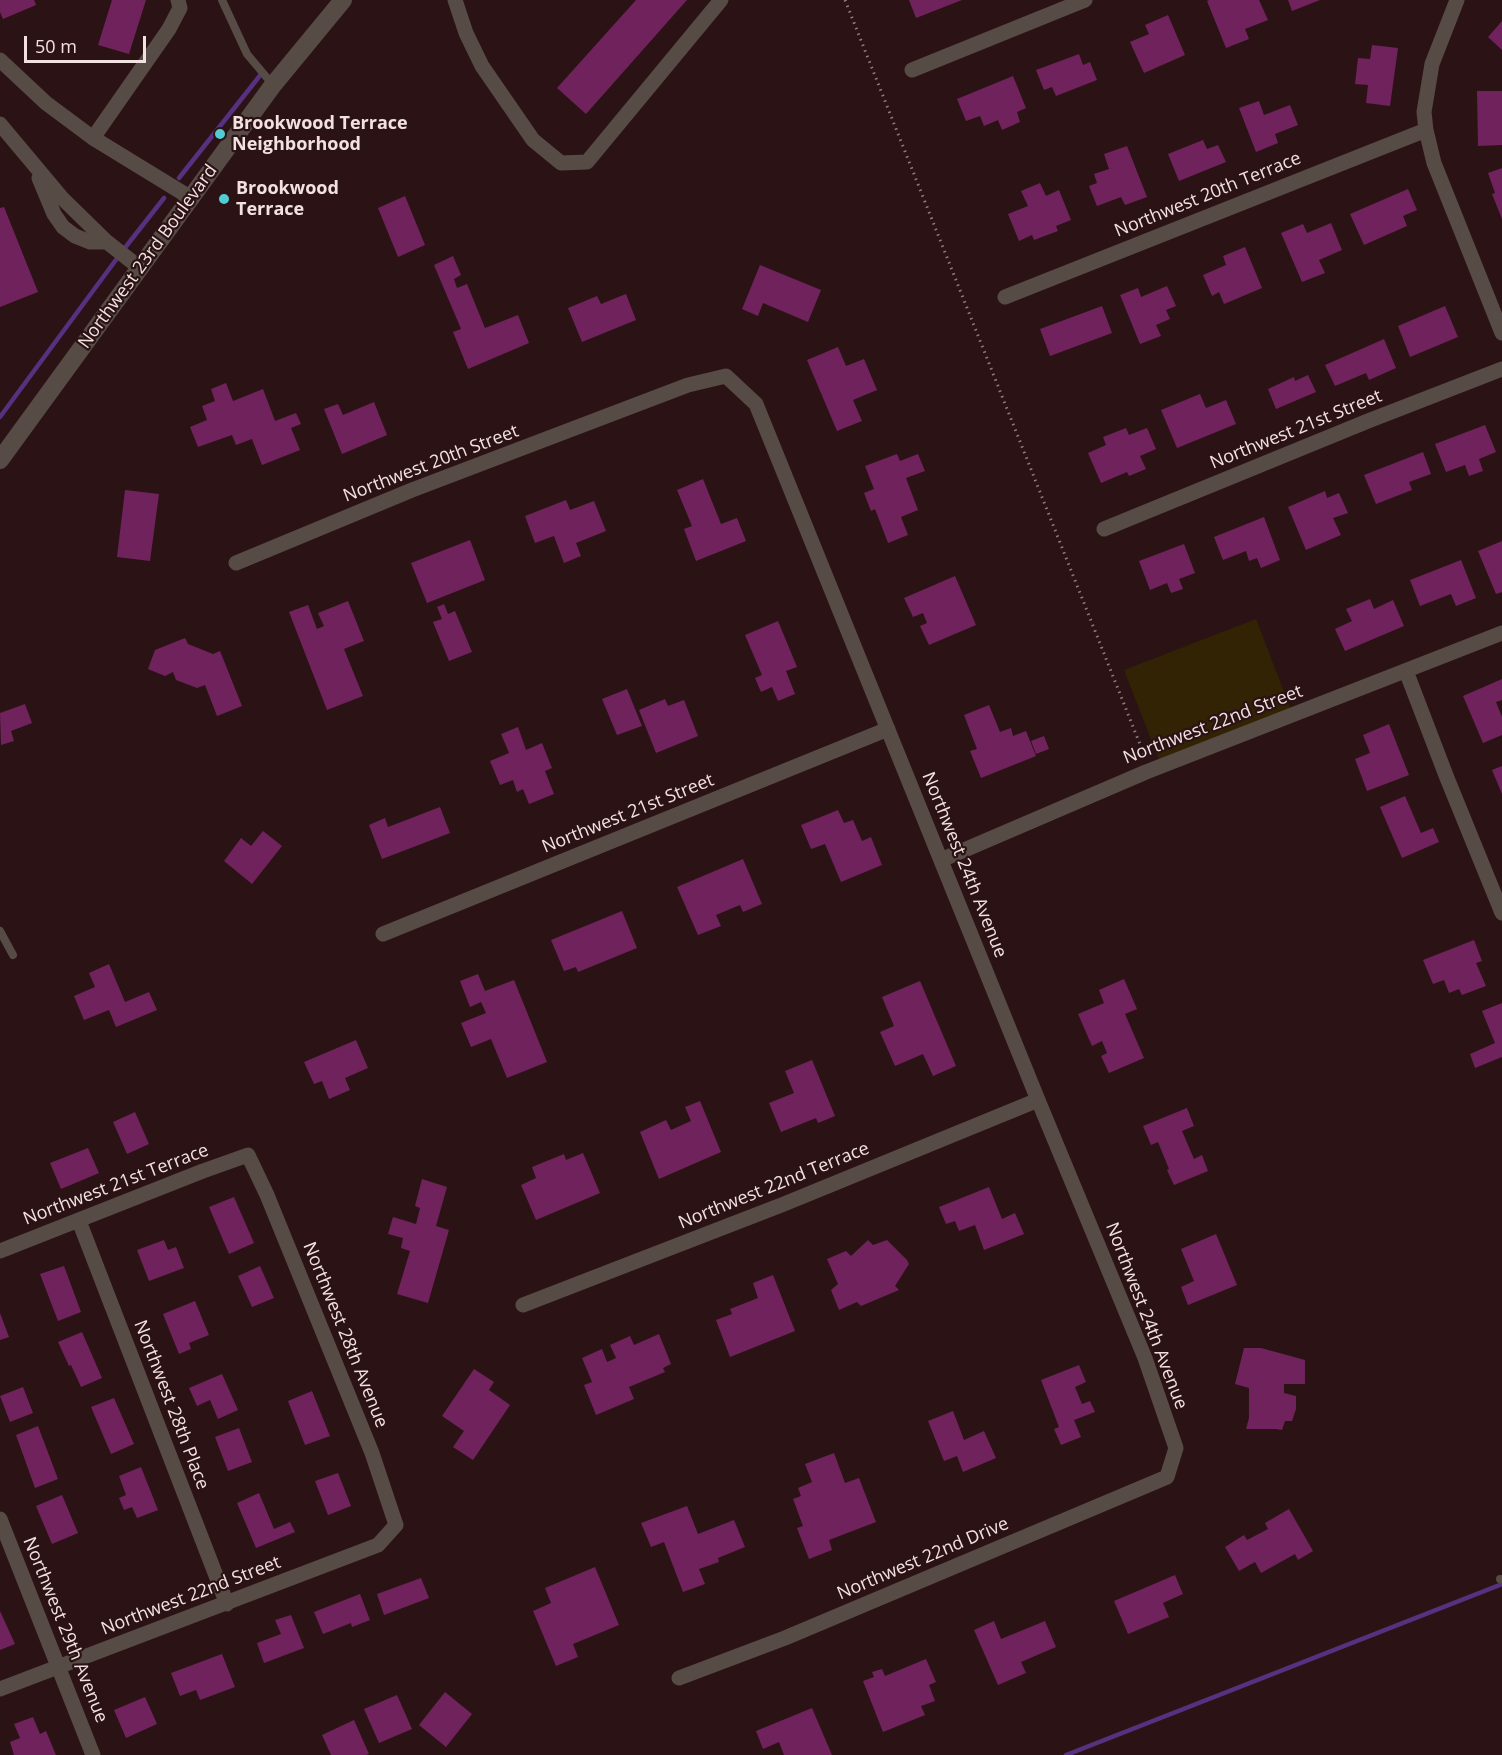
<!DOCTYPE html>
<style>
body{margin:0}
#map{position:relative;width:1502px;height:1755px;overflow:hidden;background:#2b1315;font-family:"Open Sans",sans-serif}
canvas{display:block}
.scale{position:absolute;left:24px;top:36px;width:122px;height:27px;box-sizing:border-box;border:3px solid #f3e1e2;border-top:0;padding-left:8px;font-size:18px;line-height:21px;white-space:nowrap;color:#f3e1e2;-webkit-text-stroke:4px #2b1315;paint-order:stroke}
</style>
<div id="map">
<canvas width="1502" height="1755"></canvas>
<div class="scale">50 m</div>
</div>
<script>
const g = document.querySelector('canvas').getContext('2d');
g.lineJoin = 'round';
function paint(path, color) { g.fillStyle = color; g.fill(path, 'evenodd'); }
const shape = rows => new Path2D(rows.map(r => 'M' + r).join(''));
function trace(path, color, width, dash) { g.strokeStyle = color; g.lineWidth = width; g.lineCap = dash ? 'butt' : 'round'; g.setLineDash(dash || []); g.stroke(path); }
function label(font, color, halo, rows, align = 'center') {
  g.font = font + ' "Open Sans",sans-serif'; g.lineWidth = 4.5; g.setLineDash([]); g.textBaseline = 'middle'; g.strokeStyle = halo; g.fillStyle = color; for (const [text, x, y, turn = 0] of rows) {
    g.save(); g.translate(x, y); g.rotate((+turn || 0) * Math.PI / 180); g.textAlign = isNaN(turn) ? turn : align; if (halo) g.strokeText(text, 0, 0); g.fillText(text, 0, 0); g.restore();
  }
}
const green = shape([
 [1256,619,1291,710,1159,760,1124,670]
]);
const stream = shape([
 [179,178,262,73],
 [124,249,164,198],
 [0,417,118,257],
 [1066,1755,1502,1584]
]);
const building = shape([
 [0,0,34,0,36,5,3,19,0,12],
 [112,0,146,0,129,54,98,45],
 [636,0,687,0,586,114,557,88],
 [909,0,962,0,916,18],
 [1209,0,1259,0,1268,20,1245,29,1249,39,1226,48,1207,1],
 [1288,0,1320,0,1292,11],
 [1168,15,1185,55,1144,73,1130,42,1149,34,1145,25],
 [1502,21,1502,50,1488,37],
 [1372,45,1398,48,1390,106,1366,103,1368,85,1355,84,1358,58,1370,59],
 [1079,54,1083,65,1090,62,1097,80,1056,96,1052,87,1044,90,1036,70],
 [1013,76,1026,108,1017,112,1020,122,1002,130,998,120,984,126,980,116,966,121,957,99],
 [1477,91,1502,91,1502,145,1478,146],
 [1259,101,1264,115,1290,105,1298,125,1275,134,1278,143,1256,152,1239,108],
 [1203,140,1207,149,1218,145,1226,162,1179,181,1168,154],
 [1127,146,1147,197,1125,205,1121,197,1097,206,1089,186,1097,183,1094,174,1109,169,1104,154],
 [1502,168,1502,219,1492,194,1495,193,1488,173],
 [1040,183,1046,196,1059,190,1071,220,1056,226,1058,231,1034,240,1032,235,1019,241,1008,214,1028,206,1021,191],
 [1408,189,1417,210,1403,216,1407,226,1364,245,1350,214],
 [405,196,425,245,398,257,378,208],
 [4,207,38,292,0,307,0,208],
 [1331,223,1342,250,1319,260,1325,273,1302,282,1281,233,1303,224,1307,233],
 [1245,247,1262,288,1224,304,1219,292,1212,296,1203,275,1226,265,1223,256],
 [453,256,461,275,454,279,457,288,467,284,485,328,518,315,529,343,468,369,453,332,461,329,434,265],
 [760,265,821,290,808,322,763,303,758,316,742,309],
 [1167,286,1176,306,1166,310,1170,319,1156,325,1161,336,1140,344,1120,295,1138,288,1141,297],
 [626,294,636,320,582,342,568,308,597,296,601,304],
 [1102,306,1112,333,1050,356,1040,329],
 [1445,306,1458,337,1410,357,1398,326],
 [1384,339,1396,368,1369,380,1366,373,1335,386,1325,365],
 [838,347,846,366,864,359,877,390,853,400,862,421,837,431,807,360],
 [1308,375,1316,392,1276,409,1268,389,1294,377,1295,381],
 [226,383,233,401,263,389,275,421,296,413,301,424,291,428,300,450,262,465,252,439,236,445,232,435,198,447,190,427,207,420,202,406,215,401,211,389],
 [1200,394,1206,408,1226,400,1236,424,1177,448,1161,410],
 [374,402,387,435,342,454,324,409,338,404,343,415],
 [1485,425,1496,452,1479,459,1483,471,1469,476,1465,465,1446,472,1435,444],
 [1126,428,1129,435,1147,428,1156,449,1140,456,1146,469,1129,476,1127,472,1101,483,1088,453,1106,445,1103,437],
 [1423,452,1431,474,1409,482,1412,490,1376,504,1364,475],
 [897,454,900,461,918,454,925,471,906,478,918,510,901,517,908,535,888,543,875,509,871,511,864,493,874,489,865,466],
 [703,479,721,524,737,518,746,541,696,561,684,529,692,526,677,490],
 [125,490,159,494,150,561,117,557],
 [1325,491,1327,498,1339,493,1348,513,1333,518,1341,535,1306,550,1288,507],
 [566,500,570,510,594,501,606,531,576,543,581,556,564,563,554,536,535,543,525,516],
 [1264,517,1280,560,1261,568,1257,558,1249,561,1246,551,1223,560,1214,537],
 [470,540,485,580,427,603,411,563],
 [1502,541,1502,592,1496,594,1478,551],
 [1184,544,1195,573,1179,579,1183,589,1171,593,1167,583,1150,590,1139,561],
 [1461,560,1476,598,1456,606,1451,594,1420,606,1410,580],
 [955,576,976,625,929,645,920,626,927,623,923,613,913,617,904,598],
 [1370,599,1374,609,1393,600,1404,626,1345,651,1335,629,1352,621,1346,609],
 [348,601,364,641,344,649,363,696,327,710,289,612,308,605,317,629,324,626,318,613],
 [444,604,448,614,455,611,472,652,449,661,433,622,442,619,437,607],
 [778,621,797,667,786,671,795,694,778,701,772,687,761,692,755,678,762,675,745,635],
 [185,638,188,644,213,654,220,651,242,706,217,716,205,685,197,688,176,680,173,672,165,676,148,669,155,650],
 [1502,679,1502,700,1496,702,1502,717,1502,735,1483,743,1463,696],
 [627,689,642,726,617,735,602,699],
 [665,699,668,706,684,700,698,736,656,753,639,710],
 [25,704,32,723,11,731,14,741,1,745,0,713],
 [989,705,1000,732,1011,728,1013,736,1026,731,1036,756,981,778,970,751,977,749,964,715],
 [1389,724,1409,775,1367,791,1355,759,1370,753,1363,735],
 [518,727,526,750,542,743,552,768,545,771,554,794,529,804,523,789,517,792,513,780,500,785,490,761,509,753,501,734],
 [1044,736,1049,749,1036,754,1031,741],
 [1502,766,1502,794,1492,770],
 [1405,796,1421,833,1433,828,1439,842,1402,858,1380,807],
 [440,807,450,833,382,859,369,825,385,818,388,827],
 [838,810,844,823,853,820,862,841,871,837,882,865,841,882,825,844,811,849,801,825],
 [263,831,282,846,252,884,224,861,241,838,251,846],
 [743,859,762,904,743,912,740,905,716,915,721,926,698,935,677,887],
 [622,911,637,948,578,972,576,967,564,971,551,940],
 [1474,940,1482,961,1476,963,1486,986,1462,995,1459,989,1449,993,1444,980,1433,984,1423,960],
 [109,964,125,1002,149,992,157,1010,116,1027,109,1010,84,1020,74,996,95,987,89,973],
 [478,974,485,991,514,980,547,1062,507,1078,491,1039,471,1047,461,1023,486,1013,481,1002,470,1007,460,981],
 [1124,979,1137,1009,1125,1014,1144,1058,1109,1073,1101,1056,1107,1053,1102,1041,1092,1046,1078,1014,1104,1003,1099,990],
 [920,981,956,1066,933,1076,923,1054,895,1066,880,1032,894,1026,882,997],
 [1502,1003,1502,1057,1475,1068,1470,1054,1495,1043,1482,1011],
 [356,1040,368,1068,345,1078,350,1090,329,1099,322,1081,314,1084,304,1062],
 [812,1060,835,1116,818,1123,816,1118,781,1132,769,1103,794,1093,785,1071],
 [700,1101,721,1152,659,1179,640,1132,666,1120,671,1130,691,1121,685,1107],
 [1187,1108,1194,1126,1182,1131,1194,1159,1202,1155,1208,1171,1174,1185,1167,1170,1169,1169,1158,1142,1151,1145,1143,1126],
 [135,1112,149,1144,127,1154,113,1122],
 [88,1148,99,1173,61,1189,50,1163],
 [583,1153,600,1193,536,1220,521,1185,536,1178,532,1167,564,1154,566,1160],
 [422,1179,447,1187,436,1226,449,1230,428,1303,397,1294,410,1251,401,1248,403,1238,388,1234,393,1217,416,1224,420,1208,415,1206],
 [989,1187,1002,1219,1015,1213,1024,1234,984,1250,975,1225,959,1231,955,1221,946,1224,939,1207],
 [234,1197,254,1243,229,1254,209,1207],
 [1216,1234,1237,1285,1188,1305,1181,1287,1194,1281,1181,1249],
 [164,1240,168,1250,176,1247,184,1268,149,1281,137,1250],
 [868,1240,873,1245,887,1240,907,1260,909,1264,895,1286,899,1290,861,1306,857,1302,839,1310,831,1290,838,1284,827,1259,846,1251,851,1256],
 [64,1266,81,1312,58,1321,40,1274],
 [260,1266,274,1298,252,1307,238,1276],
 [773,1275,795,1331,730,1357,716,1320,732,1314,730,1309,758,1298,753,1283],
 [195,1301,209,1335,189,1343,191,1349,179,1354,163,1314],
 [0,1313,9,1337,0,1340],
 [82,1332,102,1378,81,1387,71,1365,69,1366,58,1342],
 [659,1334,671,1364,663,1368,665,1372,629,1387,634,1399,596,1415,584,1385,592,1382,582,1358,602,1349,607,1362,616,1358,610,1345,630,1336,634,1345],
 [1244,1348,1261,1348,1305,1360,1305,1384,1284,1384,1284,1393,1296,1396,1296,1409,1292,1421,1285,1421,1282,1430,1276,1429,1246,1429,1249,1418,1249,1388,1235,1384],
 [1079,1365,1086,1382,1075,1387,1082,1404,1090,1401,1095,1412,1074,1420,1081,1437,1061,1445,1054,1429,1059,1427,1041,1380],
 [474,1369,494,1382,489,1390,510,1405,473,1460,453,1447,464,1431,442,1416],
 [222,1374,238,1410,218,1419,210,1400,197,1406,189,1388],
 [23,1387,33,1413,10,1422,0,1396],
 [312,1391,330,1436,305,1445,288,1401],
 [114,1398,134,1444,111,1454,91,1407],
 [953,1411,964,1440,984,1431,996,1458,963,1472,957,1456,944,1461,928,1421],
 [38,1426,58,1479,35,1488,16,1435],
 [239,1428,252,1462,228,1471,215,1437],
 [834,1453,845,1483,859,1478,876,1522,829,1540,832,1550,809,1559,797,1528,803,1526,793,1499,801,1496,798,1488,812,1482,805,1464],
 [141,1467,158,1510,137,1518,132,1507,124,1510,119,1498,126,1495,119,1476],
 [338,1473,351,1506,328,1515,315,1481],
 [259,1493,274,1529,290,1522,295,1532,256,1548,237,1503],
 [62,1495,78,1533,52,1544,36,1506],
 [687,1506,698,1534,734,1520,745,1547,718,1558,719,1562,699,1569,705,1584,683,1592,664,1542,651,1547,641,1523],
 [1289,1509,1313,1551,1298,1560,1295,1554,1261,1573,1255,1562,1239,1571,1225,1547,1244,1535,1247,1540,1268,1529,1265,1523],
 [595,1567,619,1625,573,1644,578,1657,556,1666,533,1611,551,1603,545,1588],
 [1175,1575,1183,1594,1163,1603,1169,1617,1128,1634,1114,1601],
 [421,1578,429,1598,384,1615,377,1594],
 [360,1594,370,1620,352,1627,351,1623,323,1634,314,1612],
 [0,1611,15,1644,0,1650],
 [291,1615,304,1648,264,1663,257,1643,281,1634,275,1620],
 [994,1621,1001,1639,1045,1621,1056,1647,1021,1662,1026,1673,998,1685,974,1630],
 [222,1654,235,1687,200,1700,196,1690,180,1696,171,1673],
 [926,1659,936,1682,929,1685,935,1701,921,1706,925,1715,883,1732,863,1681,874,1677,872,1672,882,1669,885,1676],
 [445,1692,472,1714,446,1747,419,1725],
 [397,1695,412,1729,379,1743,364,1709],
 [145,1697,157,1724,126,1738,114,1710],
 [812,1708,832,1755,784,1755,779,1742,763,1749,756,1731],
 [33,1717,40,1734,46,1731,56,1755,14,1755,10,1742,20,1738,14,1724],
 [354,1720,369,1754,366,1755,331,1755,322,1735]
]);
const path = shape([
 [845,0,1145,757]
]);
const service = shape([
 [222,0,247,54,273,85],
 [0,931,13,955],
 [1500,1579,1502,1579]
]);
const minor = shape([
 [455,0,466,33,482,66,533,140,561,163,587,162,721,0],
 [1457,0,1432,64,1424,112,1426,130,1434,163,1502,333],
 [0,60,46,103,93,138,191,198],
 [912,70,1085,0],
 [0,124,62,198,107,242,140,268],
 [93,138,169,29,180,8,178,0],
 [39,178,54,214,63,227,75,236,90,242,107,242],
 [1005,297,1426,130],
 [1104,529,1368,421,1502,369],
 [236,563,412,490,688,385,726,376,756,404,1038,1100,1145,1358,1176,1448,1167,1477,785,1638,679,1678],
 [1406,671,1447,778,1502,913],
 [941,860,1146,772,1502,633],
 [383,934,888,729],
 [79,1221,227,1604],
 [0,1251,203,1171,248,1155,267,1195,372,1453,396,1525,378,1545,0,1689],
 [523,1305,784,1204,1038,1100],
 [0,1519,93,1755]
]);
const tertiary = shape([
 [0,460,273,85,343,0]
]);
const markers = [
 [220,134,6,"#51ccd2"],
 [224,199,6,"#51ccd2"]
];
const poiNames = [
 ["Brookwood Terrace",232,124],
 ["Neighborhood",232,145],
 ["Brookwood",236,189],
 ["Terrace",236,210]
];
const streetNames = [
 ["Northwest 20th Terrace",1208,195,-22],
 ["Northwest 23rd Boulevard",148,257,-54],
 ["Northwest 21st Street",1296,430,-22],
 ["Northwest 20th Street",431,464,-21],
 ["Northwest 22nd Street",1213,725,-21],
 ["Northwest 21st Street",628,814,-22],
 ["Northwest 24th Avenue",964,865,68],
 ["Northwest 21st Terrace",116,1185,-21],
 ["Northwest 22nd Terrace",774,1186,-22],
 ["Northwest 24th Avenue",1146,1316,69],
 ["Northwest 28th Avenue",345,1335,68],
 ["Northwest 28th Place",171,1405,69],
 ["Northwest 22nd Drive",923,1559,-23],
 ["Northwest 22nd Street",191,1596,-21],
 ["Northwest 29th Avenue",65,1630,68]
];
paint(green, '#312303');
trace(stream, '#57307f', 4.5);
paint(building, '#70225d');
trace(path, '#8f7a7c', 3, [1.5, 4.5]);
trace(service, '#564b45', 8);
trace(minor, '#564b45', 15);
trace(tertiary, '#564b45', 18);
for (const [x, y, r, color] of markers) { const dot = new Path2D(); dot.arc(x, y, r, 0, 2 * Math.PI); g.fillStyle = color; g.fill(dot); trace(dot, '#2b1315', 2); }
label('bold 18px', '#f3e1e2', '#2b1315', poiNames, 'left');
label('18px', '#f3e1e2', '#2b1315', streetNames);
</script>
